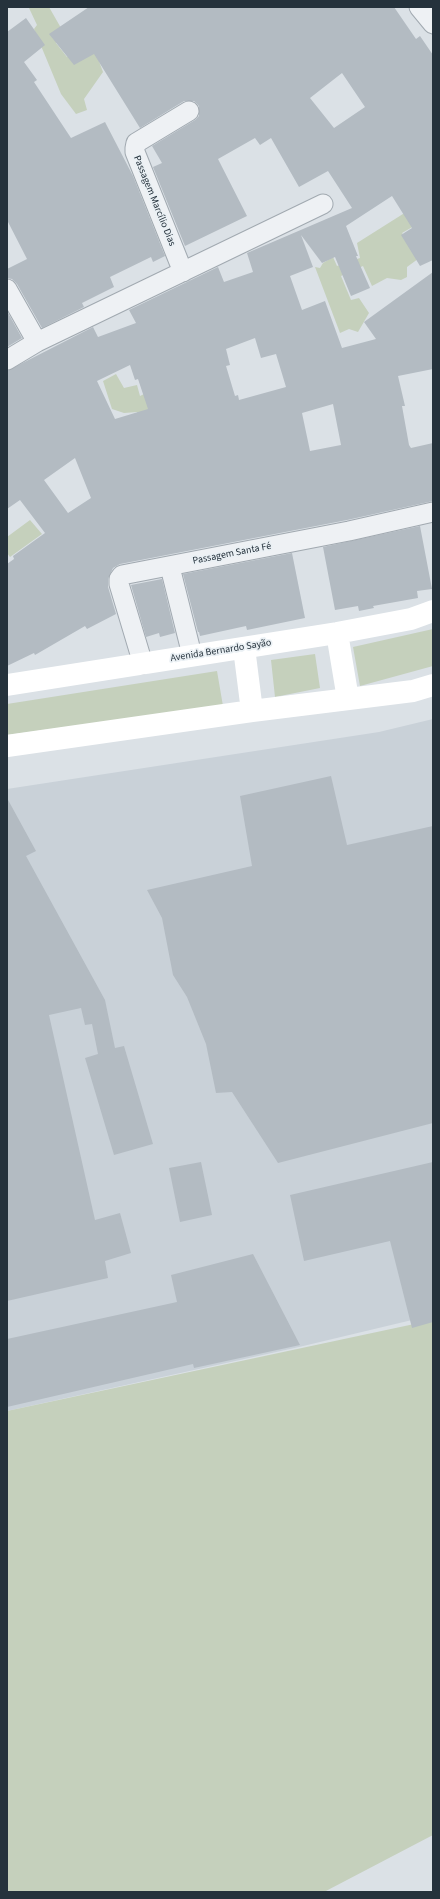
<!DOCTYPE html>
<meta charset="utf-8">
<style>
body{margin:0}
#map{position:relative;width:440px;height:1899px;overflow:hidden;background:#dbe1e6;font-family:"Source Sans 3",sans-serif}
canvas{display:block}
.frame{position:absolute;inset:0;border:8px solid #25323c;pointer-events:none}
</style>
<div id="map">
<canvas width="440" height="1899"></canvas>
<div class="frame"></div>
</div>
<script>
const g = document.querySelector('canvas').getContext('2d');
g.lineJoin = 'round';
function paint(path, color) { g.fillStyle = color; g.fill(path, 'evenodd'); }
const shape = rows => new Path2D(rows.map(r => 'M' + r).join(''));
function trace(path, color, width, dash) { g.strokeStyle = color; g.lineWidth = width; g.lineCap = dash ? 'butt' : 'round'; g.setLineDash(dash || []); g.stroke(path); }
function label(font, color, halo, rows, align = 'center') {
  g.font = font + ' "Source Sans 3",sans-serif'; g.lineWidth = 3.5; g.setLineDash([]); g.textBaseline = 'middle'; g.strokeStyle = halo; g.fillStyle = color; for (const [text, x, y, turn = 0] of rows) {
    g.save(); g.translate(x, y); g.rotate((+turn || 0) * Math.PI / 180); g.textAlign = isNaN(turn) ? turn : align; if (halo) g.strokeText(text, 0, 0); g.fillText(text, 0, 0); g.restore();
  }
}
const built = shape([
 [433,719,433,1315,299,1347,7,1411,7,789,379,732]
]);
const green = shape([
 [49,7,65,35,56,43,67,57,91,40,103,72,84,99,87,110,76,114,61,94,34,29,37,25,29,8],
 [433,195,433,215,402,233,422,256,407,267,407,277,401,280,387,278,372,286,363,266,341,276,351,300,359,298,369,313,358,332,349,329,340,333,315,267,320,268,323,263,333,257,337,266,360,258,357,243],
 [116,374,124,388,137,385,140,396,148,392,155,410,141,425,137,412,124,413,112,409,103,381],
 [30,520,42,534,10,557,7,553,7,537],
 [433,629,433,666,360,686,353,647],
 [315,654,320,688,275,697,271,660],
 [217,671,223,706,7,735,7,704],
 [433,1320,433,1835,324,1892,7,1892,7,1411]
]);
const building = shape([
 [89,7,394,7,416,39,420,36,433,55,433,260,420,266,401,235,412,228,392,196,346,226,358,256,356,256,370,288,351,296,335,257,322,263,301,235,313,267,290,276,302,310,325,301,342,348,376,339,364,322,433,272,433,369,398,376,405,406,402,406,409,445,411,448,433,443,433,501,347,520,120,564,113,568,108,579,108,587,116,614,87,629,85,626,35,655,34,653,7,666,7,564,14,559,13,556,45,533,20,500,7,509,7,371,93,327,98,337,136,323,129,310,218,267,224,282,253,272,247,253,352,208,328,171,299,187,271,138,260,145,255,138,218,159,247,216,185,246,153,167,162,163,152,146,195,120,199,116,199,106,194,101,184,101,140,128,94,54,74,65,49,34],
 [342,73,365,107,334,128,310,98],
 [255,338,261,358,276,354,286,387,239,400,238,395,235,396,226,366,230,365,226,349],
 [130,365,135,380,138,379,148,409,115,419,97,381],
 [333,404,341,445,310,451,302,413],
 [75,458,91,498,68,513,44,480],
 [26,18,45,45,24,62,37,80,34,82,71,138,105,122,133,176,165,256,153,262,151,257,110,277,114,287,82,303,84,307,42,328,17,284,12,279,7,278,7,269,27,259,7,220,7,32],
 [7,311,22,338,7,347],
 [420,526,432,589,417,591,418,598,373,606,374,608,359,611,358,606,335,610,323,547],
 [292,553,305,618,247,630,246,626,200,636,199,632,198,632,183,574],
 [162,579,175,633,160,637,159,633,146,637,131,585],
 [331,776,347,845,433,826,433,1123,278,1163,232,1092,216,1093,206,1044,187,997,173,975,162,918,147,890,252,866,240,796],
 [7,798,36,851,26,856,105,1000,115,1048,124,1046,153,1144,114,1155,85,1058,98,1054,92,1024,85,1025,81,1008,49,1015,95,1220,120,1213,131,1253,105,1261,108,1278,7,1301],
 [201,1162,212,1215,180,1222,169,1168],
 [433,1162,433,1322,412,1328,390,1241,304,1261,290,1195],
 [253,1254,300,1345,194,1368,193,1364,7,1407,7,1339,177,1302,171,1275]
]);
const street = shape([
 [419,7,433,24],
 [183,272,135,152,135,148,136,143,189,111],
 [7,289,37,342],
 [7,360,37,342,323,204],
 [172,575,192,655],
 [143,664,119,584,119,579,122,575,349,531,433,512]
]);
const secondary = shape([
 [337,633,348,699],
 [244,648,252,711],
 [7,685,337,633,411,619,433,611],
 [7,746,252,711,413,691,433,685]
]);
const streetNames = [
 ["Passagem Marcílio Dias",154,201,68],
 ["Passagem Santa Fé",232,554,-11],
 ["Avenida Bernardo Sayão",221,651,-9]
];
paint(built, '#c9d1d8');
paint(green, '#c5d0bc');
paint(building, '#b3bbc2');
trace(street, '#a1a9b0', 21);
trace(street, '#eef1f4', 19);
trace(secondary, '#fff', 22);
label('10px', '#25323c', '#eaf0f4', streetNames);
</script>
